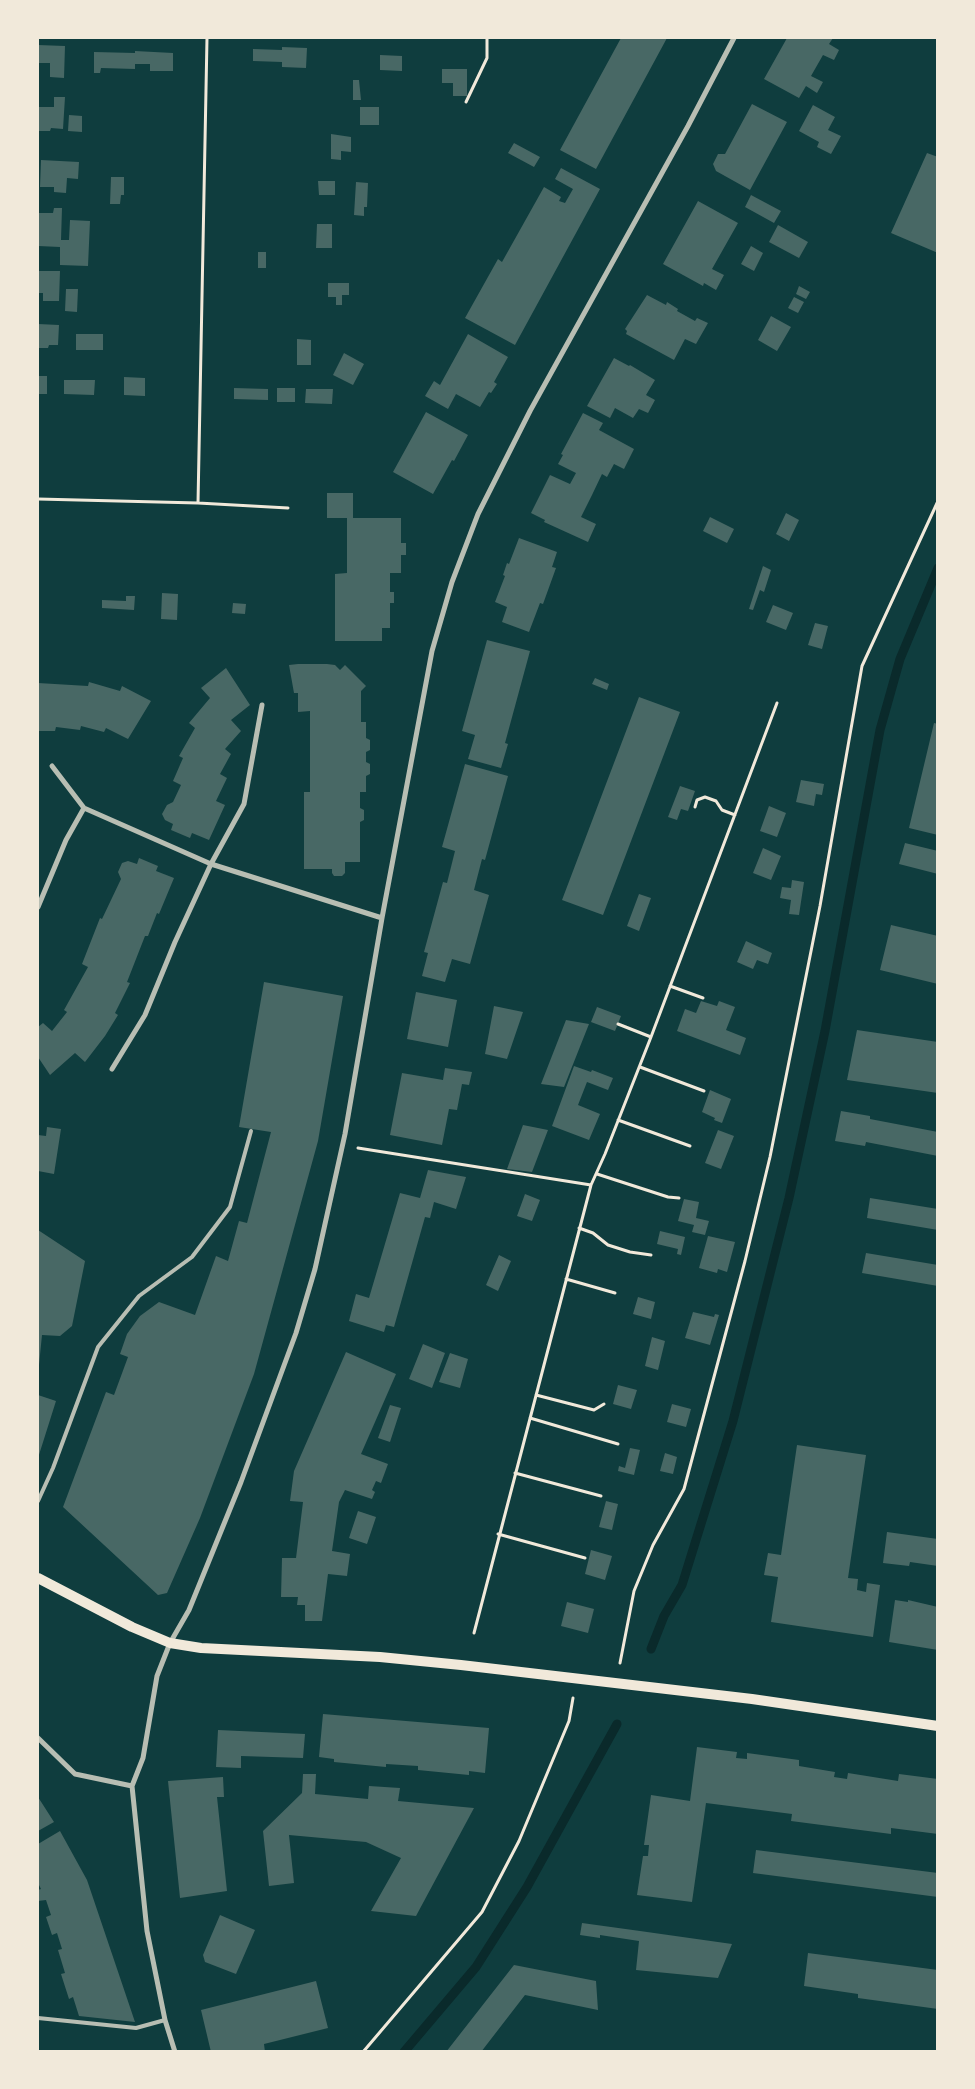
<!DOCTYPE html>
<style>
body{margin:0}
#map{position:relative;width:975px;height:2089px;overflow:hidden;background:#0f3d3e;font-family:Bitter,serif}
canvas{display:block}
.frame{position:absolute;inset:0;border:39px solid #f1e9da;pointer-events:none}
</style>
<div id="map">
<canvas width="975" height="2089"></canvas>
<div class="frame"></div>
</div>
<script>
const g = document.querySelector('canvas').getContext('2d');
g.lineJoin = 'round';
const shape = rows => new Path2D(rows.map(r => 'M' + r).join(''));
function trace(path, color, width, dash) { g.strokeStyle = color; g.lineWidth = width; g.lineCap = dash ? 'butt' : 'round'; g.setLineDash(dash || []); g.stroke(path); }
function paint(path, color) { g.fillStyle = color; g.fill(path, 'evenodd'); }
const stream = shape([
 [651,1649,664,1616,682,1585,733,1421,789,1198,825,1031,880,730,900,659,938,568],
 [404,2052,476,1967,527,1887,617,1724]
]);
const building = shape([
 [621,38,667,38,596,169,560,150],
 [787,38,833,38,829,44,839,50,834,60,823,55,811,76,823,82,817,93,806,86,799,98,764,79],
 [38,45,65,46,64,78,50,77,50,63,38,63],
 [282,47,307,48,306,68,282,67,282,62,253,61,253,49,282,50],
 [135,51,173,53,173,71,150,71,150,64,135,64,135,69,101,68,100,73,94,73,94,52,135,53],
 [380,55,402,56,402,71,380,70],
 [442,69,467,69,467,96,453,96,453,83,442,83],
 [353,80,359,80,361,100,353,100],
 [54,97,65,97,63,129,51,128,50,131,38,131,38,107,54,107],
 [752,104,787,122,750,190,716,171,713,164,718,154,725,154],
 [813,105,835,117,828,130,841,136,831,154,817,147,819,142,799,131],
 [360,107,379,107,379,125,360,125],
 [69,115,82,116,82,132,68,131],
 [331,134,351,137,351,152,341,151,341,160,331,159],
 [514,143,540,157,534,167,508,153],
 [927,153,938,157,938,253,891,233],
 [41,160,79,162,78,179,67,178,66,193,54,192,54,187,40,187],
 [561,168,600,189,515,345,465,318,498,259,502,262,544,187,561,197,559,201,565,203,573,189,555,179],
 [111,177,124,177,124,195,121,195,120,204,110,204],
 [318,181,335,181,335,195,319,195],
 [356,182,368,183,367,207,364,207,364,216,354,215],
 [751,195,781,211,774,223,745,207],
 [698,201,738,223,712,269,724,275,716,290,704,283,703,286,663,264],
 [54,208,62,208,61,240,69,240,70,220,90,221,88,266,60,265,60,247,38,246,38,213,53,213],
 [317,224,332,224,332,248,316,248],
 [778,225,808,242,799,258,769,242],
 [751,246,763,253,754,271,741,264],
 [258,252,266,252,266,268,258,268],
 [38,271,60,271,59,301,43,301,43,293,38,293],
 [328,283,349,283,349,295,342,295,342,305,336,305,336,297,328,297],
 [799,286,810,292,806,299,796,294],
 [66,289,78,289,77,312,65,311],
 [647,295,666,305,667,302,678,309,677,311,695,321,697,318,708,323,696,344,685,339,674,360,626,334,627,331,625,329],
 [794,297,804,302,798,313,788,308],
 [771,316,791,327,777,351,758,340],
 [38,324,59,325,58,345,49,345,48,348,38,348],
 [76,334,103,334,103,350,76,350],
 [468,334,508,357,494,382,497,384,491,393,489,392,480,407,456,394,448,409,425,396,434,381,440,385],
 [297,339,311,340,311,365,297,365],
 [344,353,364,364,353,385,333,375],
 [614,358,629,366,630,365,655,380,646,395,655,400,648,413,639,409,633,418,615,408,610,418,587,406],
 [38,376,47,376,47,394,38,394],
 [124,377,145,378,145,396,124,395],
 [64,380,95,380,94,395,64,394],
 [234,388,268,389,268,400,234,399],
 [277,388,295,388,295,402,277,402],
 [306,389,333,389,332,404,305,403],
 [426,412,468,435,454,461,452,460,433,494,393,472],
 [583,413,603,423,599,430,634,449,624,469,614,464,607,477,602,474,592,495,581,517,596,524,588,542,544,522,545,520,531,513,550,475,570,484,576,473,558,464,563,455,561,454],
 [327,493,353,493,353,518,401,518,401,543,406,543,406,555,401,555,401,573,390,573,390,592,394,592,394,603,390,603,390,628,382,628,382,641,335,641,335,574,347,573,347,518,327,518],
 [786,513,799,520,789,541,776,534],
 [710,517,734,529,727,543,703,531],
 [519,538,557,552,552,567,556,568,543,604,540,603,529,632,502,622,507,607,495,602,505,576,503,575,507,563,509,564],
 [763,566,771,570,764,592,760,590,753,610,749,609],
 [162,593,178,594,177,620,161,619],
 [126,596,135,596,134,610,102,608,102,600,126,601],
 [233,603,246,604,245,614,232,613],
 [773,605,793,613,786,630,766,622],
 [815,623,828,626,822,649,808,645],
 [487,640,530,651,505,743,508,744,501,768,468,759,475,735,462,731],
 [298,664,327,664,335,665,340,670,345,665,366,686,361,691,361,722,366,722,366,738,370,740,370,750,366,752,366,762,370,764,370,774,366,776,366,792,360,792,360,808,364,810,364,820,360,822,360,862,345,862,345,873,342,876,334,876,332,873,332,869,304,869,304,792,310,792,310,711,298,712,298,693,294,693,289,665],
 [226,668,250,705,231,720,241,731,225,749,231,754,220,774,227,778,216,801,225,805,209,840,192,833,190,838,171,830,173,824,165,820,162,814,167,805,173,802,181,785,173,781,183,758,179,756,195,728,189,723,210,698,201,688],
 [595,678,609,684,607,690,592,684],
 [89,682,120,691,122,686,151,701,128,739,106,728,104,732,81,726,80,730,56,727,55,731,38,731,38,683,88,686],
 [639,697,680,712,603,915,562,900],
 [934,723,938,724,938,835,909,828],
 [465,764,508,776,485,860,482,859,474,890,489,895,470,964,452,959,445,982,422,976,428,953,424,952,443,882,447,883,455,851,442,847],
 [801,780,824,784,822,795,816,794,814,806,796,802],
 [680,786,695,791,688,811,681,809,677,820,668,817],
 [769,806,786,813,777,837,760,831],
 [905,843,938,851,938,874,899,864],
 [763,848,781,856,771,880,753,873],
 [139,858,158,866,156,871,174,878,159,914,157,913,148,936,145,936,127,982,130,983,115,1013,118,1015,105,1036,85,1062,75,1053,50,1075,38,1057,38,1027,43,1023,52,1031,67,1012,64,1010,88,967,82,964,100,918,102,919,121,879,118,872,122,863,128,861,137,864],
 [792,880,804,882,799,915,789,914,791,900,780,898,782,887,791,888],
 [639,894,651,898,639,931,627,926],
 [891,925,938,936,938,984,880,970],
 [746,941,772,953,768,964,757,960,753,969,737,962],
 [264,982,343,996,318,1141,254,1374,200,1518,167,1593,158,1595,63,1507,106,1392,114,1395,128,1357,120,1354,127,1334,140,1316,159,1302,195,1315,216,1256,228,1261,239,1221,247,1223,271,1132,239,1127],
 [416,992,457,1000,448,1047,407,1039],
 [701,1001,717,1006,719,1001,735,1007,726,1030,746,1038,740,1055,677,1031,685,1009,696,1013],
 [494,1006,523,1012,507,1059,485,1054],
 [597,1007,621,1016,615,1031,591,1022],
 [566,1020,589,1024,564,1087,541,1084],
 [857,1030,938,1042,938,1093,847,1080],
 [574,1066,591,1072,592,1070,613,1078,608,1090,587,1082,578,1105,600,1114,589,1140,552,1126],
 [445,1068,472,1072,469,1085,462,1084,457,1110,449,1109,442,1145,390,1135,402,1073,443,1080],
 [710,1090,731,1099,722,1123,714,1120,715,1118,702,1112],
 [841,1111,870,1116,870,1119,938,1132,938,1156,866,1142,865,1146,835,1141],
 [523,1125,548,1130,532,1172,507,1169],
 [47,1127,61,1129,54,1174,38,1171,38,1135,46,1136],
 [718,1130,734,1136,721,1169,705,1163],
 [428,1170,466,1177,456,1209,434,1202,430,1218,425,1217,394,1327,386,1325,384,1332,349,1321,356,1294,369,1298,400,1193,420,1198],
 [525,1194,540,1200,532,1221,517,1216],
 [870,1198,938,1209,938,1230,867,1218],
 [684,1199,699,1202,696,1218,709,1221,705,1235,692,1232,694,1225,678,1221],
 [38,1230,85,1261,72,1326,60,1336,42,1335,39,1365],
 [660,1231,685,1237,681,1255,677,1254,678,1249,657,1244],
 [708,1236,735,1242,727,1272,718,1269,717,1273,699,1268],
 [866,1253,938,1265,938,1286,862,1273],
 [499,1255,511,1261,498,1291,486,1285],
 [638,1297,655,1302,651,1319,633,1314],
 [693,1312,714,1317,715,1314,719,1315,710,1345,685,1338],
 [652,1337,665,1341,658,1370,645,1366],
 [423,1344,445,1353,432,1388,409,1379],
 [346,1352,396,1374,361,1454,388,1464,381,1483,376,1481,372,1490,375,1492,372,1499,345,1490,339,1502,332,1551,350,1554,347,1576,328,1574,322,1621,305,1621,305,1605,297,1605,298,1597,281,1597,282,1558,296,1558,303,1502,290,1501,294,1471],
 [450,1353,468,1359,460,1388,439,1382],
 [618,1385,637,1390,631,1409,613,1404],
 [38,1395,56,1401,38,1458],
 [672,1404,691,1409,686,1427,667,1422],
 [390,1405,401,1408,390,1442,378,1438],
 [797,1445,866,1455,848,1578,858,1579,857,1590,866,1592,867,1583,880,1585,873,1637,771,1622,778,1577,764,1575,768,1553,781,1555],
 [630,1448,640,1450,634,1475,618,1471,619,1466,625,1468],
 [665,1453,677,1457,673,1474,660,1471],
 [606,1501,618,1504,612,1530,599,1527],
 [358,1511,376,1517,367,1544,349,1538],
 [887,1532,938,1539,938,1566,910,1562,909,1566,883,1563],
 [591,1550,612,1556,605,1580,585,1574],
 [895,1600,908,1602,908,1600,938,1607,938,1650,889,1642],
 [567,1602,594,1609,588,1633,561,1626],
 [323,1714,489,1728,485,1773,469,1771,469,1775,418,1770,418,1766,386,1764,386,1767,334,1762,334,1759,319,1757],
 [218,1730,305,1734,303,1758,241,1756,241,1768,216,1767],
 [697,1747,737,1752,736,1758,747,1759,747,1753,799,1760,799,1766,835,1772,834,1777,847,1779,848,1773,898,1781,899,1774,938,1779,938,1834,891,1828,891,1834,791,1821,792,1814,706,1803,692,1902,637,1895,643,1856,648,1856,649,1845,644,1845,651,1795,690,1801],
 [303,1774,316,1774,315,1794,368,1799,369,1786,400,1788,398,1801,474,1808,416,1916,371,1911,401,1858,366,1842,289,1835,294,1883,269,1886,263,1831,302,1793],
 [223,1777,224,1797,217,1797,227,1891,180,1898,168,1781],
 [38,1797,54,1822,38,1831],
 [60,1831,87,1880,135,2022,79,2016,73,1997,69,1999,61,1974,65,1973,58,1950,62,1949,57,1933,52,1935,46,1917,51,1915,46,1900,38,1901,38,1890,41,1889,38,1883,38,1844],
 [756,1850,938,1873,938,1897,753,1873],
 [220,1915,255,1930,236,1974,205,1962,203,1955],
 [582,1923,640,1931,732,1944,718,1978,636,1970,639,1941,600,1935,600,1938,580,1935],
 [808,1953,938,1970,938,2009,858,1998,858,1994,804,1986],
 [514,1965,596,1981,598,2010,525,1995,481,2052,446,2052],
 [316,1981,328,2028,264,2044,265,2052,211,2052,201,2010]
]);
const path = shape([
 [466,102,487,58,487,38],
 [38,499,198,503,207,38],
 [198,503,288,508],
 [695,807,697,800,705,797,716,801,722,810,735,815],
 [670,986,703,998],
 [618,1024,651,1037],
 [640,1067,704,1091],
 [618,1120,690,1146],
 [358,1148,591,1185,605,1154,651,1037,777,703],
 [597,1174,668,1197,679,1198],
 [579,1228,593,1233,608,1245,630,1252,651,1255],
 [566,1279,615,1293],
 [536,1395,594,1410,604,1404],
 [530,1418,618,1444],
 [515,1473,601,1496],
 [498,1534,585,1558],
 [474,1633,591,1185],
 [620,1663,634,1591,653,1545,684,1489,745,1261,770,1157,820,906,862,666,938,501],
 [363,2052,482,1912,519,1841,569,1721,573,1698]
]);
const service = shape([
 [38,1501,53,1468,98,1347,139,1296,192,1257,230,1207,251,1131],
 [38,2018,136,2028,165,2020]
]);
const minor = shape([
 [52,766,84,808,211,864,382,918],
 [38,907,66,840,84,808],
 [112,1069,145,1015,175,942,211,864,244,804,262,705],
 [38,1738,75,1774,132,1786],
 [175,2052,165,2020,147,1931,132,1786,143,1758,157,1676,170,1643,189,1610,241,1482,296,1333,315,1269,345,1134,382,918,432,651,452,582,478,514,530,411,688,126,734,38]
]);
const secondary = shape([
 [38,1578,132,1627,170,1643,201,1648,380,1657,461,1665,752,1699,938,1726]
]);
trace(stream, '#0a2a2b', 9);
paint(building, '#486865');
trace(path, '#f1e9da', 3);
trace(service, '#b8beb3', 4);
trace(minor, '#b8beb3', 5);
trace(secondary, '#f1e9da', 10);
</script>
